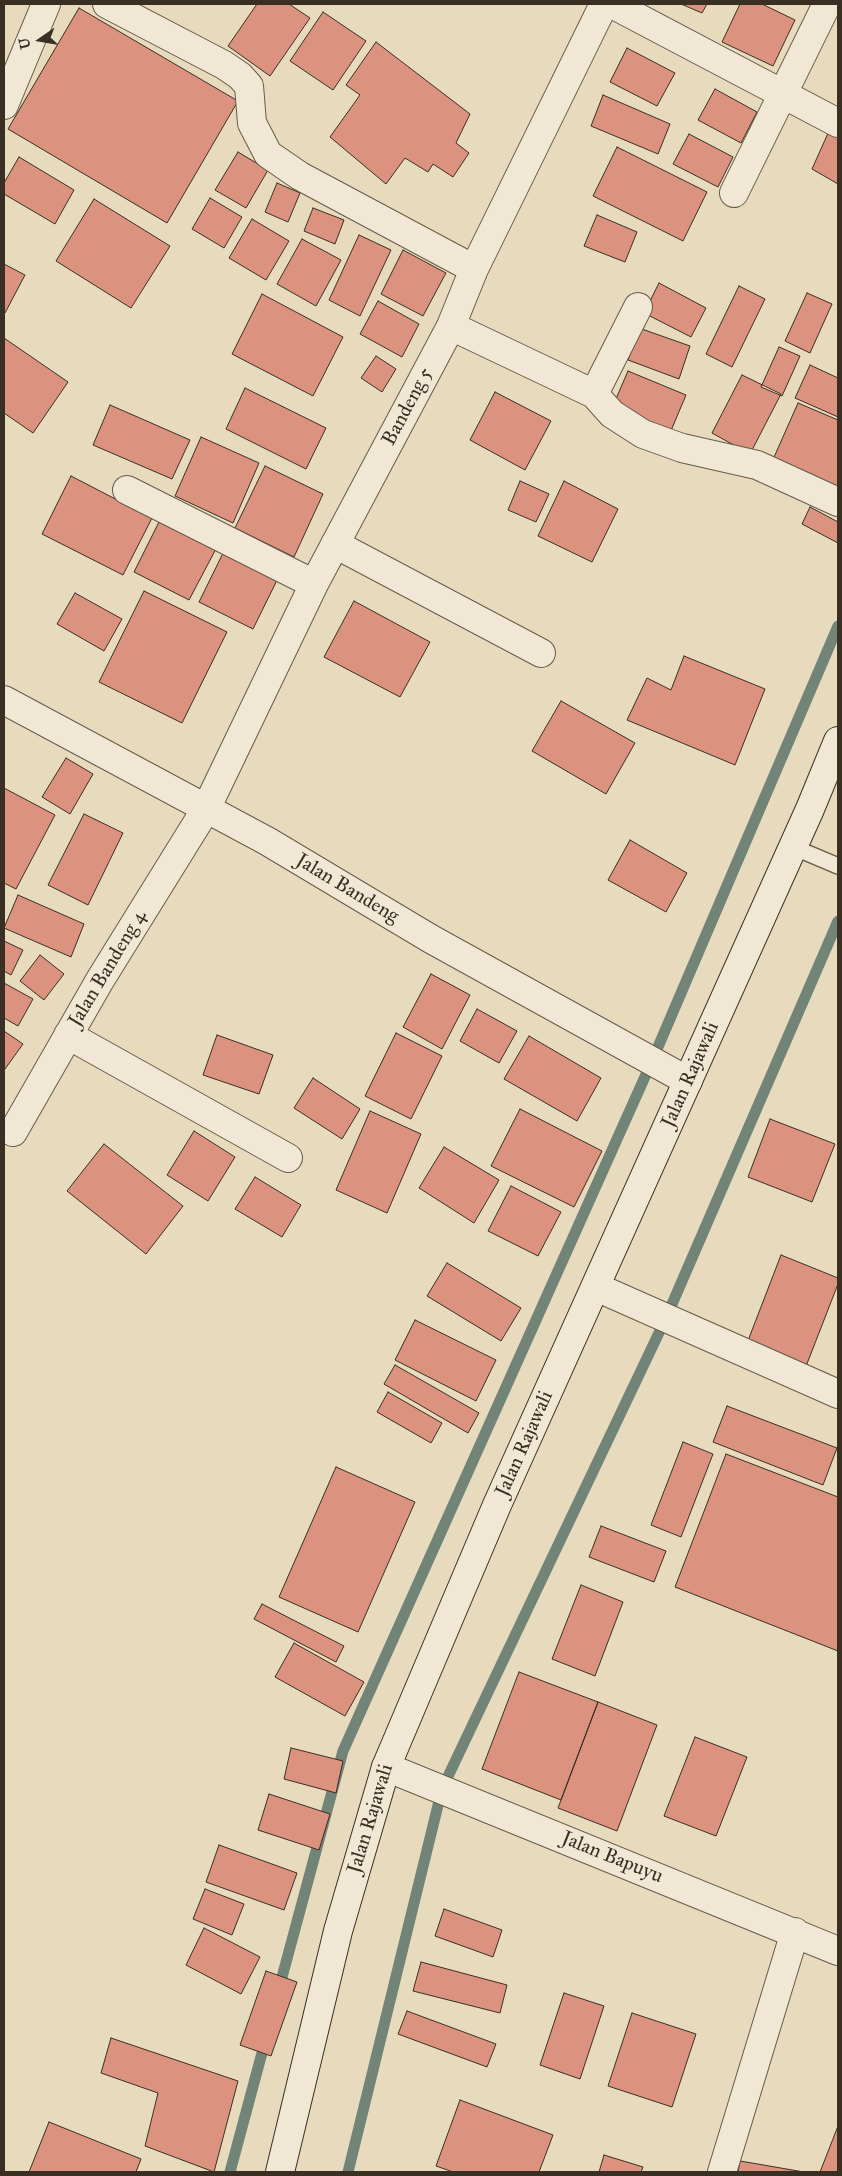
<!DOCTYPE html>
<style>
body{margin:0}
#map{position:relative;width:842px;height:2176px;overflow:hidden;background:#e8dbbd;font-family:"IM FELL Great Primer",serif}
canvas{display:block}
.frame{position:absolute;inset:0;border:5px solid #3a2f23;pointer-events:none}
.north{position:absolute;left:15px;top:15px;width:50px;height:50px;-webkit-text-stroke:4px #f0e8d4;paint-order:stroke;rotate:257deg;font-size:14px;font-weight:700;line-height:20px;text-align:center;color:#3a2f23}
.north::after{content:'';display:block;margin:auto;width:18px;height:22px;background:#3a2f23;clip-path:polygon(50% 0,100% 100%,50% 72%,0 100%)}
</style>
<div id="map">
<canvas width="842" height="2176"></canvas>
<div class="frame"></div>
<div class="north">U</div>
</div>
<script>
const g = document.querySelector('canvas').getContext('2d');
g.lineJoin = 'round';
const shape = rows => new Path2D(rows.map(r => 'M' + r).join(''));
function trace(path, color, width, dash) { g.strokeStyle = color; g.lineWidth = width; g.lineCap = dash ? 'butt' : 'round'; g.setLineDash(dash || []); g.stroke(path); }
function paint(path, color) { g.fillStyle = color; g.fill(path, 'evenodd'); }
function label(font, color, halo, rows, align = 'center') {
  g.font = font + ' "IM FELL Great Primer",serif'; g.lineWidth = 4; g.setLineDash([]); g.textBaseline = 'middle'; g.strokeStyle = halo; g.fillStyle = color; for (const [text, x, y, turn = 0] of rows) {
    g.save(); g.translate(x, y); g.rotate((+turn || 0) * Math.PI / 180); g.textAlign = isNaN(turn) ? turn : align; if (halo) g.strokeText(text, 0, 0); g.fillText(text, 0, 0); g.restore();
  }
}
const stream = shape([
 [278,1992,343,1751,652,1061,838,626],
 [230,2172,266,2038],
 [348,2172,442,1789,666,1318,838,921]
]);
const building = shape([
 [257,4,289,4,310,18,270,76,228,46,257,4],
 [681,4,707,4,702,13,681,4],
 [740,4,762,4,795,20,773,66,722,42,740,4],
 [79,8,238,101,167,223,8,129,79,8],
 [323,12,366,41,333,90,290,61,323,12],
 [376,42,470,114,456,143,469,153,453,177,433,164,428,172,405,158,386,184,330,137,360,95,346,85,376,42],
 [627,48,675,73,657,106,610,82,627,48],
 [715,89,757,112,741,143,698,120,715,89],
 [603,95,670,124,658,154,591,126,603,95],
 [829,131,838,136,838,184,812,169,829,131],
 [689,134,733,157,718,187,673,164,689,134],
 [617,147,707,192,683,241,593,196,617,147],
 [238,152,268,170,246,208,215,190,238,152],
 [19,157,74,190,55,224,4,194,4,183,19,157],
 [277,183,300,193,288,222,265,212,277,183],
 [210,198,242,217,224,248,192,229,210,198],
 [94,199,170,246,131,308,56,261,94,199],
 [313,208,344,220,335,244,304,231,313,208],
 [597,215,637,232,625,262,584,246,597,215],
 [252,219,289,241,266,280,229,258,252,219],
 [359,235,391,250,360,316,329,300,359,235],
 [302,239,341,260,316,306,277,284,302,239],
 [403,250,446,273,423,316,381,294,403,250],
 [4,264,25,275,5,313,4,312,4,264],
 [659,283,706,308,691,337,644,313,659,283],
 [739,286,765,299,732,367,706,354,739,286],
 [807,293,832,304,810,353,785,341,807,293],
 [262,294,343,337,313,396,232,354,262,294],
 [378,301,419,324,402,357,360,334,378,301],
 [639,328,690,346,679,379,628,360,639,328],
 [4,338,68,382,33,433,4,413,4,338],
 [779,347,800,356,782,396,761,387,779,347],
 [376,356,396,369,382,392,361,378,376,356],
 [810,365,838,378,838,417,795,398,810,365],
 [628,371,686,395,670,433,612,408,628,371],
 [742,375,781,394,750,454,712,433,742,375],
 [245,388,326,428,306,469,226,429,245,388],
 [495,392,551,421,525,470,470,440,495,392],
 [798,403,838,420,838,494,771,464,798,403],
 [110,405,190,440,172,479,93,445,110,405],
 [201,437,259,463,233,523,175,496,201,437],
 [265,466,323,494,294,557,235,528,265,466],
 [71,476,152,518,123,575,42,534,71,476],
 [520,481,549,494,536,522,508,510,520,481],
 [564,481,618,509,592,562,538,536,564,481],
 [810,507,838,522,838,543,802,524,810,507],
 [162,516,218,545,189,600,134,572,162,516],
 [229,541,283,568,253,629,199,602,229,541],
 [144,591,227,632,182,723,99,682,144,591],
 [75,593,122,619,104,651,57,624,75,593],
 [354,601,430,642,400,697,324,657,354,601],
 [684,656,765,689,735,765,627,720,647,678,671,690,684,656],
 [561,701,635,743,606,794,532,751,561,701],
 [66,758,93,774,70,814,42,797,66,758],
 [4,788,55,815,16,889,4,883,4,788],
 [84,814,123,833,88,905,48,885,84,814],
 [630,840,687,873,666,912,608,880,630,840],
 [18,895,84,924,71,957,4,928,18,895],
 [4,941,23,950,11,975,4,971,4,941],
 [40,955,64,974,44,1000,20,981,40,955],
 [431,974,470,995,442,1049,403,1027,431,974],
 [4,983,33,999,18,1026,4,1018,4,983],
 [477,1009,517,1031,499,1063,460,1041,477,1009],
 [4,1031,23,1044,5,1069,4,1068,4,1031],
 [396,1033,442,1056,411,1119,365,1096,396,1033],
 [217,1035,273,1055,259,1094,203,1075,217,1035],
 [529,1036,601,1078,577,1121,504,1079,529,1036],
 [313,1078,360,1109,342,1139,294,1108,313,1078],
 [520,1109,602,1151,574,1207,491,1166,520,1109],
 [370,1111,421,1134,387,1213,336,1190,370,1111],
 [770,1119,835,1144,812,1202,748,1177,770,1119],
 [194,1131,235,1157,208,1201,167,1175,194,1131],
 [104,1144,183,1206,146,1254,67,1191,104,1144],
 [444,1147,499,1180,474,1223,419,1188,444,1147],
 [255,1177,301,1205,282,1237,235,1209,255,1177],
 [511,1186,561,1212,538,1256,488,1231,511,1186],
 [781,1255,838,1278,838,1284,803,1374,744,1351,781,1255],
 [447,1263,521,1308,501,1341,427,1296,447,1263],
 [415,1320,496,1360,476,1401,395,1360,415,1320],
 [395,1365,479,1413,468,1433,384,1384,395,1365],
 [388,1392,442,1423,431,1443,377,1412,388,1392],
 [727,1406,837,1448,823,1485,713,1442,727,1406],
 [683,1442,713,1454,681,1537,651,1525,683,1442],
 [726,1454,838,1497,838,1651,675,1587,726,1454],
 [336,1467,415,1502,358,1632,279,1597,336,1467],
 [601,1526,666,1551,654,1582,589,1557,601,1526],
 [581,1585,623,1602,595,1676,552,1659,581,1585],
 [262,1604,344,1646,336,1662,254,1619,262,1604],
 [294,1643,364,1682,345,1716,275,1677,294,1643],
 [519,1672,598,1702,561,1800,482,1769,519,1672],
 [598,1702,657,1725,617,1831,558,1808,598,1702],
 [695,1737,747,1757,716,1836,664,1816,695,1737],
 [291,1748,343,1761,336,1793,284,1779,291,1748],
 [269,1794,330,1814,319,1850,258,1830,269,1794],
 [219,1845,297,1873,284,1910,206,1882,219,1845],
 [205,1889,244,1904,232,1935,193,1919,205,1889],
 [444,1909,502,1930,493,1957,435,1936,444,1909],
 [204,1928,260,1957,241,1994,186,1965,204,1928],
 [421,1962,507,1985,500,2013,413,1991,421,1962],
 [266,1971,297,1982,271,2056,240,2045,266,1971],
 [564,1993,604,2006,580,2079,540,2065,564,1993],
 [407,2011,496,2044,487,2067,398,2034,407,2011],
 [632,2013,696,2034,672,2107,608,2086,632,2013],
 [111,2038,238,2081,214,2172,145,2146,158,2093,101,2073,111,2038],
 [460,2100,553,2135,539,2172,453,2172,436,2166,460,2100],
 [49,2122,141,2159,136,2172,29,2172,49,2122],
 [838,2126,838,2172,820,2172,838,2126],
 [604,2155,643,2167,641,2172,599,2172,604,2155],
 [740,2161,804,2172,738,2172,740,2161]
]);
const lane = shape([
 [793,847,838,866]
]);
const street = shape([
 [107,4,224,65,240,76,249,86,252,123,268,154,300,176,474,269],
 [612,4,838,123],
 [4,105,46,4],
 [734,193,827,4],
 [451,326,594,394,612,414,643,434,682,448,757,465,838,502],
 [594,394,638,307],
 [127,490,314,584],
 [335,544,541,653],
 [4,700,267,841,431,939,688,1081],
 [68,1035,288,1158],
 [13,1132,100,980,206,809,314,584,451,326,474,269,604,4],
 [596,1287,838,1394],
 [386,1767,838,1951],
 [722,2172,795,1932]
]);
const secondary = shape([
 [280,2172,338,1931,386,1767,497,1505,810,809,838,741]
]);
const streetNames = [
 ["Bandeng 5",408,407,-62],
 ["Jalan Bandeng",347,889,31],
 ["Jalan Bandeng 4",108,969,-59],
 ["Jalan Rajawali",691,1075,-66],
 ["Jalan Rajawali",525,1444,-66],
 ["Jalan Rajawali",371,1819,-73],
 ["Jalan Bapuyu",612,1858,22]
];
trace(stream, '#728377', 11);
paint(building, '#db927e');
trace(building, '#3a2f23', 1);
trace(lane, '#665a4a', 18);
trace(street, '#665a4a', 30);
trace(secondary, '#3a2f23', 30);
trace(lane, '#f0e8d4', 15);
trace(street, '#f0e8d4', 28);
trace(secondary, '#f0e8d4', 28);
label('20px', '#3a2f23', '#f0e8d4', streetNames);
</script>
